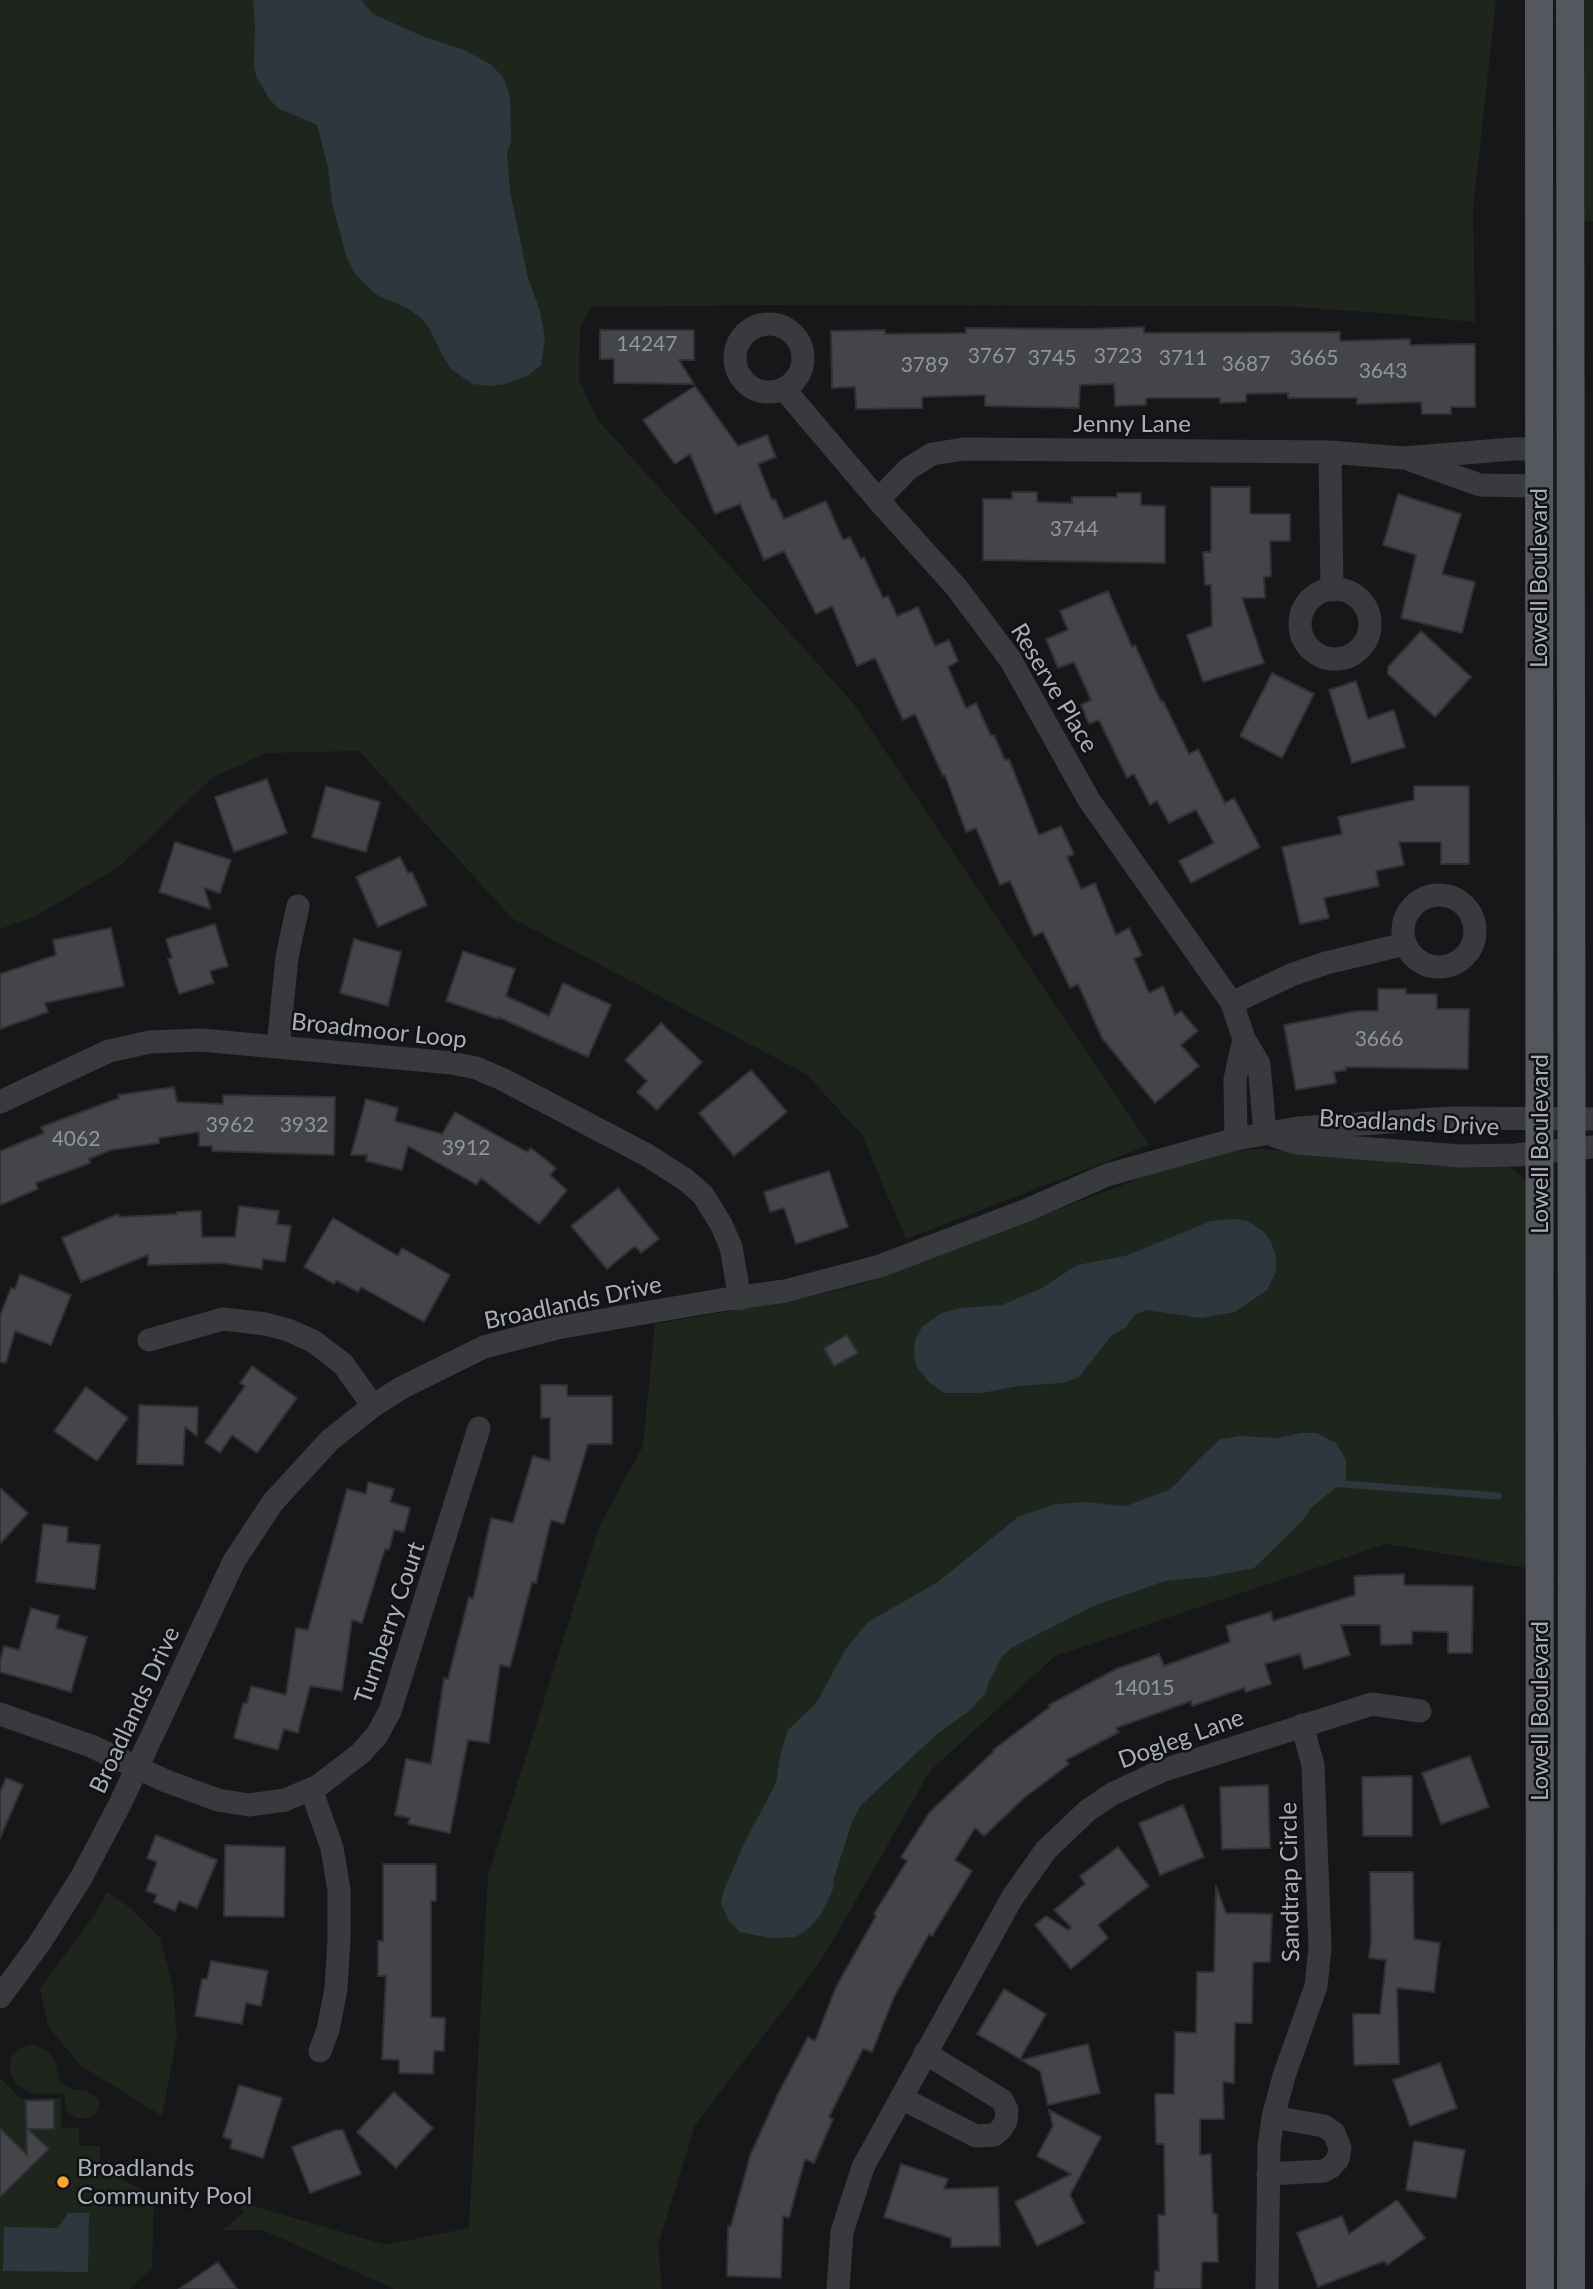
<!DOCTYPE html>
<style>
body{margin:0}
canvas{display:block;background:#171719}
</style>
<canvas width="1593" height="2289"></canvas>
<script>
const g = document.querySelector('canvas').getContext('2d');
g.lineJoin = 'round';
function paint(path, color) { g.fillStyle = color; g.fill(path, 'evenodd'); }
const shape = rows => new Path2D(rows.map(r => 'M' + r).join(''));
function trace(path, color, width, dash) { g.strokeStyle = color; g.lineWidth = width; g.lineCap = dash ? 'butt' : 'round'; g.setLineDash(dash || []); g.stroke(path); }
function label(font, color, halo, rows, align = 'center') {
  g.font = font + ' Lato,sans-serif'; g.lineWidth = 5; g.setLineDash([]); g.textBaseline = 'middle'; g.strokeStyle = halo; g.fillStyle = color; for (const [text, x, y, turn = 0] of rows) {
    g.save(); g.translate(x, y); g.rotate((+turn || 0) * Math.PI / 180); g.textAlign = isNaN(turn) ? turn : align; if (halo) g.strokeText(text, 0, 0); g.fillText(text, 0, 0); g.restore();
  }
}
const green = shape([
 [0,0,1496,0,1473,209,1475,322,1382,313,1281,306,761,305,591,307,580,327,579,380,597,419,853,703,1149,1145,906,1239,862,1135,806,1074,512,918,359,751,266,753,212,778,119,867,34,917,0,929],
 [1582,0,1593,0,1593,221,1582,221],
 [1264,1149,1427,1166,1507,1166,1515,1170,1525,1180,1527,1568,1386,1544,1055,1656,930,1771,822,1959,695,2125,658,2245,662,2289,394,2289,263,2230,223,2230,243,2213,236,2201,386,2245,469,2228,488,1876,599,1527,643,1446,655,1324,794,1300,860,1285,1180,1163,1230,1151],
 [107,1892,132,1909,160,1938,173,1988,177,2037,162,2116,80,2065,48,2026,40,1989,97,1911],
 [32,2044,47,2051,55,2061,59,2081,71,2089,86,2091,97,2098,99,2104,96,2114,91,2118,77,2118,67,2111,64,2094,31,2093,16,2084,10,2071,11,2056,20,2048],
 [0,2078,21,2099,61,2098,61,2128,79,2128,79,2146,100,2146,100,2169,154,2195,152,2268,129,2289,0,2289]
]);
const water = shape([
 [253,0,361,0,373,14,422,36,464,50,490,64,503,77,510,96,511,141,507,154,510,191,528,278,540,311,545,339,541,365,529,375,506,384,489,386,473,384,452,370,444,358,428,326,421,318,407,308,377,295,356,275,346,256,332,202,328,167,317,125,278,108,270,100,256,76,254,64,255,25],
 [1234,1219,1248,1221,1263,1231,1271,1242,1276,1256,1276,1272,1267,1290,1235,1312,1201,1318,1146,1310,1135,1315,1125,1328,1111,1336,1079,1377,1063,1383,1018,1386,982,1393,944,1393,929,1382,916,1366,914,1352,915,1340,922,1327,941,1313,961,1308,1002,1305,1042,1288,1077,1265,1125,1256,1211,1221],
 [1301,1433,1317,1433,1336,1443,1346,1460,1346,1479,1311,1508,1304,1519,1254,1568,1208,1577,1165,1581,1096,1605,1011,1648,1002,1657,988,1684,986,1693,968,1712,937,1734,861,1805,852,1822,834,1878,833,1889,821,1914,810,1927,796,1937,770,1938,740,1932,729,1921,721,1904,723,1892,744,1844,776,1783,781,1751,788,1730,817,1702,845,1650,868,1622,938,1582,1018,1517,1055,1504,1087,1502,1121,1506,1129,1505,1168,1490,1176,1484,1203,1455,1221,1439,1240,1436,1278,1438],
 [68,2213,89,2213,88,2272,3,2271,4,2227,58,2228]
]);
const stream = shape([
 [1331,1483,1498,1496]
]);
const building = shape([
 [1144,327,1144,333,1340,332,1340,341,1410,339,1410,345,1475,344,1475,407,1451,407,1451,414,1422,414,1421,402,1357,404,1357,398,1288,398,1288,393,1246,394,1246,402,1220,403,1220,398,1146,398,1146,405,1115,406,1114,384,1080,385,1079,408,985,406,985,395,922,397,922,408,856,409,855,387,832,388,831,331,885,330,885,334,966,333,966,328,1090,329,1144,327],
 [600,330,694,330,694,360,679,360,694,384,614,383,614,359,600,359,600,330],
 [695,386,738,446,767,435,776,457,758,464,772,500,775,499,784,519,826,501,843,540,850,537,861,559,864,557,883,598,888,596,897,616,918,607,935,646,949,640,958,661,948,667,966,708,976,703,991,736,994,735,1005,760,1009,759,1039,835,1061,826,1074,854,1067,857,1081,889,1095,883,1116,935,1129,928,1142,955,1134,959,1149,993,1163,986,1175,1015,1181,1011,1198,1031,1181,1045,1199,1066,1155,1103,1102,1038,1078,984,1070,988,1043,932,1034,936,1010,881,1000,885,976,828,966,832,945,775,943,776,915,714,903,720,875,658,857,666,832,606,816,614,784,551,764,560,740,504,715,514,690,454,675,464,643,420,695,386],
 [1211,487,1250,487,1250,514,1290,514,1290,541,1270,541,1271,576,1264,577,1265,598,1242,598,1264,663,1203,682,1187,635,1212,626,1211,585,1205,585,1203,552,1211,552,1211,487],
 [1012,492,1037,492,1037,502,1072,503,1072,497,1117,497,1117,493,1141,493,1141,505,1165,506,1165,563,983,560,983,499,1012,499,1012,492],
 [1398,494,1461,514,1442,574,1475,582,1462,633,1401,618,1416,555,1383,545,1398,494],
 [1108,591,1132,647,1135,645,1161,702,1163,701,1189,754,1198,749,1225,803,1234,798,1260,847,1191,883,1179,861,1214,843,1196,810,1169,823,1157,801,1150,805,1134,774,1127,778,1099,720,1089,724,1081,705,1091,700,1074,662,1058,668,1046,639,1068,630,1060,611,1108,591],
 [1421,631,1471,677,1435,717,1388,674,1388,667,1421,631],
 [1272,673,1314,694,1282,758,1240,736,1272,673],
 [1356,681,1368,719,1394,710,1405,747,1352,763,1329,690,1356,681],
 [267,779,287,833,234,852,215,797,267,779],
 [326,786,380,802,366,852,312,837,326,786],
 [1414,786,1469,786,1469,864,1441,864,1441,842,1399,842,1404,865,1376,871,1379,886,1324,898,1329,918,1300,924,1282,847,1342,834,1338,817,1414,800,1414,786],
 [175,842,231,860,220,893,204,888,211,909,159,892,175,842],
 [400,857,408,873,412,872,427,905,378,927,356,877,400,857],
 [215,924,228,966,210,971,214,983,179,994,168,959,172,958,166,939,215,924],
 [111,928,124,986,45,1003,48,1012,0,1029,0,974,56,955,53,940,111,928],
 [354,939,401,952,388,1006,340,993,354,939],
 [463,951,515,969,506,996,549,1016,563,983,611,1005,588,1057,498,1017,498,1019,446,1001,463,951],
 [1378,989,1406,989,1406,994,1437,994,1437,1009,1469,1009,1468,1069,1346,1067,1346,1070,1334,1072,1336,1083,1296,1090,1284,1025,1357,1011,1378,1011,1378,989],
 [661,1023,702,1062,657,1110,637,1092,647,1081,625,1060,661,1023],
 [751,1070,787,1112,734,1156,699,1113,751,1070],
 [174,1087,177,1102,223,1104,223,1095,335,1097,334,1155,212,1151,212,1146,199,1146,199,1132,159,1138,159,1143,111,1150,89,1159,90,1163,36,1183,38,1189,0,1205,0,1151,44,1133,41,1127,119,1098,118,1095,174,1087],
 [366,1099,398,1108,395,1121,442,1134,455,1112,527,1152,531,1148,556,1168,550,1175,567,1190,539,1224,481,1178,477,1185,408,1146,402,1170,366,1161,367,1155,351,1155,366,1099],
 [829,1171,848,1227,796,1244,784,1208,770,1212,764,1192,829,1171],
 [618,1188,659,1239,641,1253,635,1246,607,1269,571,1226,618,1188],
 [239,1206,279,1211,277,1224,291,1226,285,1262,263,1259,262,1269,222,1263,148,1265,148,1255,81,1282,62,1238,118,1214,119,1217,177,1214,177,1212,201,1211,202,1237,235,1237,239,1206],
 [333,1218,398,1256,402,1248,450,1275,424,1322,361,1287,358,1292,336,1280,334,1284,304,1267,333,1218],
 [20,1274,71,1295,51,1345,15,1331,6,1363,0,1362,0,1316,11,1288,15,1289,20,1274],
 [847,1335,858,1353,834,1366,824,1348,847,1335],
 [252,1366,297,1398,257,1453,232,1435,220,1453,205,1442,245,1386,240,1383,252,1366],
 [541,1385,567,1385,567,1396,612,1396,612,1444,588,1444,564,1524,551,1520,536,1583,532,1582,510,1667,500,1665,489,1743,468,1740,450,1833,408,1824,410,1818,395,1815,406,1759,431,1764,444,1678,448,1679,469,1597,473,1599,491,1518,513,1523,533,1456,550,1461,550,1418,541,1418,541,1385],
 [86,1387,128,1418,97,1461,54,1431,86,1387],
 [139,1405,198,1407,197,1436,185,1427,183,1465,137,1464,139,1405],
 [368,1482,394,1489,390,1502,410,1508,404,1532,394,1530,389,1550,385,1549,362,1623,352,1620,342,1691,310,1686,298,1733,284,1729,278,1750,234,1738,243,1703,247,1703,251,1686,286,1695,296,1628,308,1630,347,1489,366,1494,368,1482],
 [0,1488,28,1513,0,1544,0,1488],
 [43,1524,68,1527,67,1542,100,1545,95,1589,36,1582,43,1524],
 [1404,1574,1404,1585,1473,1586,1472,1653,1448,1653,1448,1632,1412,1631,1412,1644,1381,1645,1380,1625,1341,1625,1350,1655,1304,1669,1300,1654,1265,1664,1271,1684,1246,1692,1244,1688,1192,1706,1191,1701,1116,1728,1119,1732,1066,1760,1069,1764,1024,1798,984,1836,975,1828,955,1860,972,1871,932,1936,929,1934,894,1997,872,2052,863,2049,829,2117,833,2119,814,2163,805,2159,789,2218,783,2216,781,2278,727,2276,728,2226,731,2226,750,2156,778,2094,808,2037,815,2041,836,1987,876,1916,874,1914,907,1861,901,1857,929,1813,994,1751,993,1750,1050,1707,1049,1705,1116,1669,1159,1654,1164,1666,1230,1642,1226,1626,1271,1612,1273,1621,1355,1595,1354,1576,1404,1574],
 [31,1608,59,1616,56,1628,87,1637,71,1692,0,1672,0,1661,4,1646,19,1650,31,1608],
 [1470,1756,1489,1807,1441,1824,1422,1773,1470,1756],
 [1412,1776,1412,1836,1363,1836,1362,1777,1412,1776],
 [6,1778,23,1785,0,1838,0,1792,6,1778],
 [1268,1785,1270,1848,1222,1849,1220,1787,1268,1785],
 [1183,1805,1204,1857,1160,1875,1139,1823,1183,1805],
 [156,1835,217,1860,197,1908,179,1901,175,1911,154,1902,157,1895,146,1891,157,1862,147,1858,156,1835],
 [225,1845,285,1847,284,1917,224,1916,225,1845],
 [1118,1847,1149,1886,1098,1925,1108,1938,1071,1969,1035,1925,1046,1916,1068,1930,1071,1927,1054,1910,1085,1884,1080,1876,1118,1847],
 [383,1864,436,1864,436,1901,431,1901,431,2017,445,2018,444,2051,434,2051,433,2074,399,2073,399,2060,382,2059,386,1976,378,1976,378,1941,383,1941,383,1864],
 [1370,1872,1413,1872,1414,1939,1440,1943,1434,1992,1397,1988,1399,2064,1354,2065,1353,2014,1380,2014,1386,1960,1369,1958,1371,1939,1370,1872],
 [1216,1886,1226,1913,1272,1914,1270,1962,1253,1962,1252,2023,1235,2023,1234,2083,1223,2082,1224,2119,1200,2119,1200,2155,1211,2154,1213,2214,1217,2214,1218,2262,1202,2262,1201,2289,1154,2289,1155,2271,1159,2271,1158,2215,1165,2215,1164,2144,1156,2144,1155,2094,1174,2094,1175,2032,1196,2033,1197,1972,1214,1972,1216,1886],
 [211,1961,268,1971,261,2006,246,2003,242,2024,195,2016,202,1979,207,1979,211,1961],
 [1004,1989,1046,2014,1020,2059,977,2034,1004,1989],
 [1088,2044,1100,2093,1048,2105,1040,2071,1021,2060,1088,2044],
 [1440,2063,1457,2108,1410,2126,1393,2080,1440,2063],
 [239,2085,282,2098,263,2158,230,2148,232,2140,223,2137,239,2085],
 [394,2092,433,2128,396,2168,357,2132,394,2092],
 [54,2100,54,2129,28,2129,49,2149,0,2197,0,2128,27,2155,26,2101,54,2100],
 [1049,2110,1101,2137,1070,2195,1084,2223,1037,2246,1015,2202,1071,2174,1037,2156,1053,2126,1049,2110],
 [336,2130,343,2130,361,2174,310,2193,292,2147,336,2130],
 [1414,2141,1465,2150,1456,2198,1406,2190,1414,2141],
 [901,2164,948,2179,944,2189,998,2187,1000,2246,951,2247,951,2238,884,2217,901,2164],
 [1397,2200,1425,2238,1387,2265,1384,2261,1318,2287,1297,2233,1342,2216,1349,2234,1397,2200],
 [218,2262,237,2289,179,2289,218,2262]
]);
const minor = shape([
 '735 358a34 34 0 1 1 68 0a34 34 0 1 1-68 0Z',
 [784,389,878,500,957,588,1010,659,1089,800,1232,1003,1244,1039,1259,1064,1265,1133],
 [1330,452,1332,590],
 [1413,461,1480,485,1539,486],
 [878,500,908,469,932,454,964,449,1330,452,1403,458,1513,449,1539,449],
 '1300 624a35 35 0 1 1 70 0a35 35 0 1 1-70 0Z',
 '1403 931a36 36 0 1 1 72 0a36 36 0 1 1-72 0Z',
 [1232,1003,1291,975,1326,963,1405,944],
 [278,1047,287,957,298,906],
 [0,1102,109,1051,150,1042,201,1040,452,1063,476,1068,502,1079,647,1155,686,1180,703,1195,721,1224,731,1247,740,1299],
 [1275,1136,1296,1143,1460,1156,1516,1155,1593,1147],
 [1236,1139,1235,1079,1244,1039],
 [149,1340,223,1319,266,1324,288,1330,313,1341,343,1364,373,1406],
 [0,1714,91,1746,166,1781,218,1800,249,1805,285,1800,318,1786,361,1753,377,1735,390,1711,479,1428],
 [311,1789,332,1848,339,1890,339,1940,336,1989,328,2030,320,2051],
 [0,1997,39,1944,81,1878,120,1804,234,1561,273,1502,330,1440,373,1406,401,1388,484,1347,557,1328,720,1300,785,1291,880,1266,1027,1210,1107,1175,1236,1139,1298,1128,1450,1118,1593,1119],
 [901,2098,976,2136,994,2135,1001,2129,1006,2121,1007,2110,1002,2100,925,2053],
 [1268,2174,1324,2171,1331,2167,1338,2159,1340,2148,1334,2133,1324,2126,1273,2117],
 [838,2289,842,2232,863,2167,1012,1898,1046,1850,1087,1811,1112,1794,1161,1771,1372,1704,1420,1711],
 [1267,2289,1269,2146,1273,2117,1284,2076,1316,1986,1320,1948,1313,1765,1302,1725]
]);
const major = shape([
 [1539,0,1540,2289],
 [1570,0,1572,1453,1571,2289]
]);
const markers = [
 [63,2182,7,"#f8a531"]
];
const numberNames = [
 ["14247",647,344],
 ["3767",992,356],
 ["3723",1118,356],
 ["3745",1052,358],
 ["3711",1183,358],
 ["3665",1314,358],
 ["3687",1246,364],
 ["3789",925,365],
 ["3643",1383,371],
 ["3744",1074,529],
 ["3666",1379,1039],
 ["3962",230,1125],
 ["3932",304,1125],
 ["4062",76,1139],
 ["3912",466,1148],
 ["14015",1144,1688]
];
const streetNames = [
 ["Jenny Lane",1132,424],
 ["Lowell Boulevard",1539,578,-90],
 ["Reserve Place",1054,688,59],
 ["Broadmoor Loop",379,1031,6],
 ["Broadlands Drive",1409,1123,3],
 ["Lowell Boulevard",1540,1144,-90],
 ["Broadlands Drive",573,1303,-12],
 ["Turnberry Court",390,1623,-71],
 ["Broadlands Drive",135,1710,-65],
 ["Lowell Boulevard",1540,1711,-90],
 ["Dogleg Lane",1181,1739,-20],
 ["Sandtrap Circle",1290,1882,-91]
];
const poiNames = [
 ["Broadlands",77,2168],
 ["Community Pool",77,2196]
];
paint(green, '#1d251d');
paint(water, '#2d383e');
trace(stream, '#2d383e', 7);
paint(building, '#434549');
trace(building, '#313135', 2);
trace(minor, '#383a3e', 23);
trace(major, '#54575e', 28);
for (const [x, y, r, color] of markers) { const dot = new Path2D(); dot.arc(x, y, r, 0, 2 * Math.PI); g.fillStyle = color; g.fill(dot); trace(dot, '#121214', 2.5); }
label('21px', '#90949e', null, numberNames);
label('24px', '#a9afba', '#121214', streetNames);
label('24px', '#a9afba', '#121214', poiNames, 'left');
</script>
